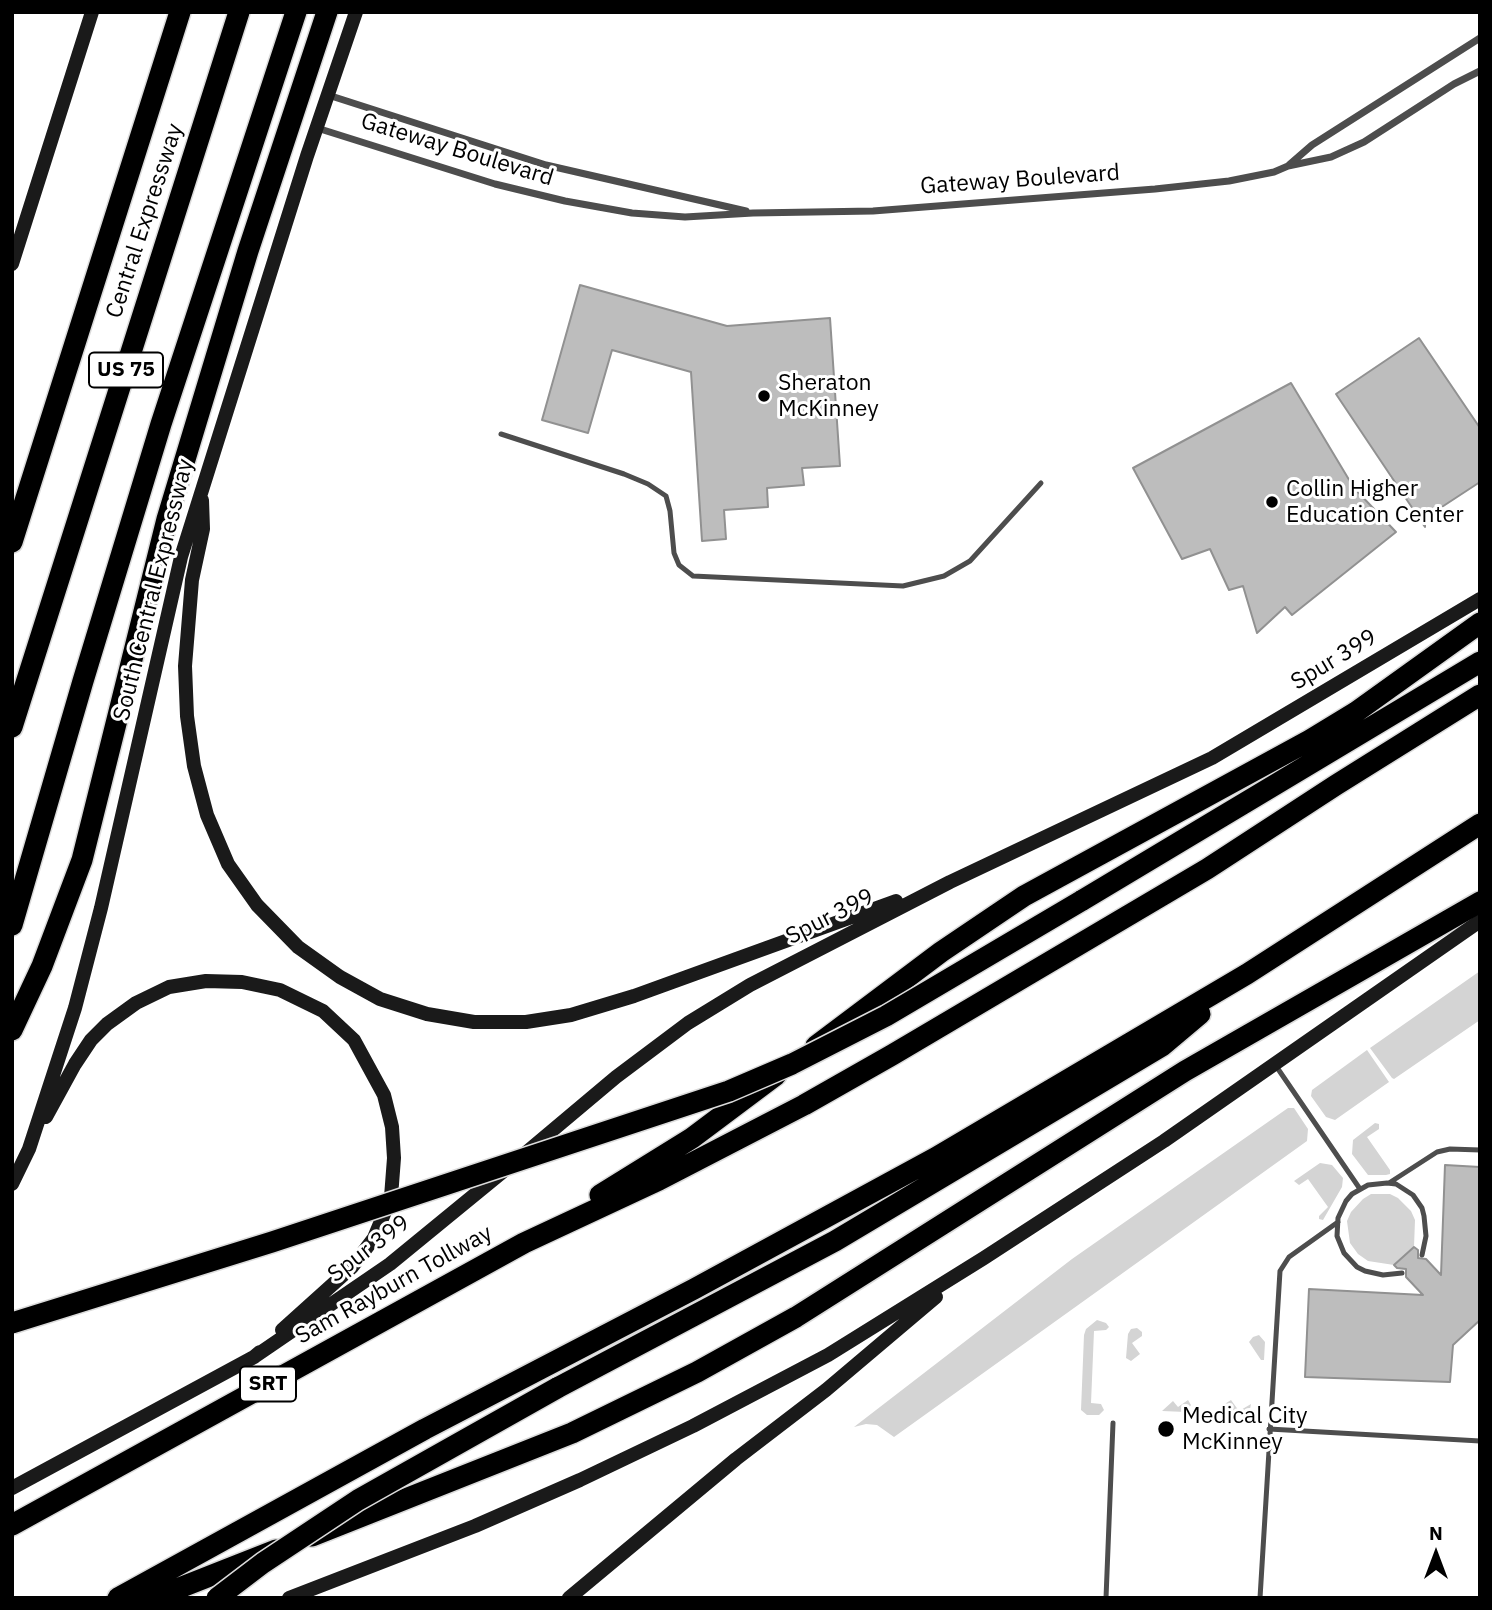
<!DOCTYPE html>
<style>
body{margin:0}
#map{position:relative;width:1492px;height:1610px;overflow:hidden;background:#fff;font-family:"IBM Plex Sans",sans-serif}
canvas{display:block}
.frame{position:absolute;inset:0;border:14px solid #000;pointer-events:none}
.north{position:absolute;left:1401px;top:1519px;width:70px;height:70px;-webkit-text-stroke:5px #fff;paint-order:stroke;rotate:0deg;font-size:19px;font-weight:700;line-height:28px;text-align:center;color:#000}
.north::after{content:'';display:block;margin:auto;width:24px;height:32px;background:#000;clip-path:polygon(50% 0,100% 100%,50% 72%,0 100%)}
</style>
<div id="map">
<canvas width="1492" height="1610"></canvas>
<div class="frame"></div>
<div class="north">N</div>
</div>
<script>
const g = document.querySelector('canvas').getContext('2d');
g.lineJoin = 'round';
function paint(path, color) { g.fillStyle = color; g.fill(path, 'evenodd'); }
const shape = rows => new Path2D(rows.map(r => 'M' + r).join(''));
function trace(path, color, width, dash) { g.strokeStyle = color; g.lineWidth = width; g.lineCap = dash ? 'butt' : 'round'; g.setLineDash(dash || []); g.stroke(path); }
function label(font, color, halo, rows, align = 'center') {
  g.font = font + ' "IBM Plex Sans",sans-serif'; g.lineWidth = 6; g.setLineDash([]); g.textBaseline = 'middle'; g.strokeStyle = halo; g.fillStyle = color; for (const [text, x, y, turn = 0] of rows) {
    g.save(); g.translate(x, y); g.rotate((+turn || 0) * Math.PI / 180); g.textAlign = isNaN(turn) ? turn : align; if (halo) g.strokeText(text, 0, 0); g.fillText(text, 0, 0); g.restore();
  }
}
const green = shape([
 [1480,971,1480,1020,1394,1079,1392,1078,1370,1048],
 [1367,1050,1389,1082,1335,1120,1326,1117,1311,1096,1312,1090],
 [1288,1108,1294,1108,1308,1129,1307,1141,894,1437,877,1425,866,1424,854,1427,1072,1259],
 [1375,1123,1379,1124,1379,1129,1367,1137,1390,1170,1390,1174,1386,1175,1368,1175,1352,1154,1353,1140],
 [1320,1163,1332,1165,1343,1178,1342,1187,1323,1220,1319,1219,1319,1216,1328,1207,1308,1179,1299,1185,1294,1181],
 [1371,1194,1390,1194,1398,1198,1411,1211,1415,1220,1414,1247,1394,1265,1368,1261,1358,1254,1350,1243,1347,1221,1351,1212,1363,1199],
 [1097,1320,1106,1323,1109,1327,1106,1330,1094,1331,1091,1403,1101,1404,1104,1410,1099,1415,1087,1415,1081,1410,1084,1335,1086,1329],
 [1137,1328,1142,1332,1142,1336,1132,1343,1140,1354,1131,1361,1126,1358,1128,1334,1131,1329],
 [1259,1335,1265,1342,1264,1360,1261,1360,1249,1342,1253,1337],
 [1188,1400,1191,1405,1186,1412,1162,1411,1173,1401,1178,1407],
 [1231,1400,1239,1411,1251,1404,1249,1414,1225,1415,1220,1407]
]);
const building = shape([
 [580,285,727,326,830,318,840,466,802,468,804,485,767,488,768,507,724,510,726,539,702,541,691,372,612,350,588,433,542,420,580,285],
 [1419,338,1480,428,1480,482,1425,518,1425,527,1336,394,1419,338],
 [1291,383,1354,488,1396,532,1292,615,1285,607,1257,633,1243,586,1229,590,1210,549,1182,559,1133,468,1291,383],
 [1445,1165,1480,1167,1480,1320,1453,1345,1450,1382,1305,1377,1309,1289,1423,1295,1406,1277,1406,1269,1397,1268,1394,1265,1414,1247,1418,1250,1418,1258,1426,1259,1441,1275,1445,1165]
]);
const service = shape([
 [501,434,624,474,648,484,666,496,670,511,674,553,679,565,693,576,903,586,944,576,970,561,1041,483],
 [1276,1066,1360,1189],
 [1389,1183,1437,1152,1450,1149,1480,1150],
 [1402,1273,1383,1275,1365,1271,1357,1267,1344,1253,1337,1236,1338,1218,1346,1201,1352,1194,1368,1185,1387,1183,1396,1184,1413,1195,1422,1208,1424,1216,1426,1236,1422,1255],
 [1269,1429,1480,1441],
 [1106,1598,1113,1423],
 [1260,1598,1280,1271,1289,1257,1338,1222]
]);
const minor = shape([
 [328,95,546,165,746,211],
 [317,128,495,184,565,201,632,213,685,217,753,213,873,211,1155,189,1229,181,1274,172,1288,166,1331,157,1364,142,1454,84,1480,71],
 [1289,165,1312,145,1480,38]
]);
const secondary = shape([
 [12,264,92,12],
 [202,500,203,529,192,580,185,666,187,716,194,766,207,815,228,864,257,905,298,947,340,977,380,999,427,1014,474,1022,526,1022,571,1015,634,996,896,901],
 [46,1117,75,1064,91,1040,107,1024,136,1003,169,987,206,981,242,982,280,990,323,1011,354,1040,384,1095,392,1127,394,1158,391,1197,374,1238,352,1267,282,1330],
 [522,1156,616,1077,688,1023,750,985,950,882,1212,758,1480,599],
 [12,1184,29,1149,75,1008,101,908,181,557,307,156,356,12],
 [254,1357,390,1264,506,1169],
 [12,1488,254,1357,260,1352],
 [289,1598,475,1526,580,1480,693,1426,828,1355,984,1258,1164,1141,1480,921],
 [569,1598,736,1459,826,1390,936,1297]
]);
const motorway = shape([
 [12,542,180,12],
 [12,727,239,12],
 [1081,901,1480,662],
 [12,925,83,681,161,424,296,12],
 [12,1030,42,966,82,860,167,519,248,251,327,12],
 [816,1046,941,952,1024,896,1310,740,1356,712,1480,623],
 [600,1195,692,1138,776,1075],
 [557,1388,835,1241,1162,1046,1200,1014],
 [12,1525,524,1243,659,1180,804,1105,892,1055,1207,869,1336,785,1480,695],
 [312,1536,572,1433,697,1372,796,1317,1185,1071,1480,902],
 [118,1598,425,1429,694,1289,935,1158,1247,974,1480,824],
 [154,1598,276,1550]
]);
const motorwayBridge = shape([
 [12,1323,272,1242,729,1091,792,1064,886,1016,1081,901],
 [217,1598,263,1563,358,1500,557,1388]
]);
const markers = [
 [764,396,7,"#000"],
 [1272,502,7,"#000"],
 [1166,1429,9,"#000"]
];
const shields = [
 [126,370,74],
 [268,1384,56]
];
const shieldNames = [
 ["US 75",126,370],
 ["SRT",268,1384]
];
const streetNames = [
 ["Gateway Boulevard",457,150,17],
 ["Gateway Boulevard",1020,180,-4],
 ["Central Expressway",145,221,-72],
 ["South Central Expressway",154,590,-76],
 ["Spur 399",1334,660,-31],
 ["Spur 399",830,917,-27],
 ["Spur 399",369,1249,-37],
 ["Sam Rayburn Tollway",394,1285,-29]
];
const poiNames = [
 ["Sheraton",778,383],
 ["McKinney",778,409],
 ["Collin Higher",1286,489],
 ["Education Center",1286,515],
 ["Medical City",1182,1416],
 ["McKinney",1182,1442]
];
paint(green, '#d4d4d4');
paint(building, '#bdbdbd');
trace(building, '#919191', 2);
trace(motorway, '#dbdbdb', 24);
trace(service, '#4d4d4d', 5);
trace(minor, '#4d4d4d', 7);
trace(secondary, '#1a1a1a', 14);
trace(motorway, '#000', 21);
trace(motorwayBridge, '#dbdbdb', 24, []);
trace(motorwayBridge, '#000', 21);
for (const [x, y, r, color] of markers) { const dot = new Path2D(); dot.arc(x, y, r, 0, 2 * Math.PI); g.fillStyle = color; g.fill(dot); trace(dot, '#fff', 2.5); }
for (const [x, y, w] of shields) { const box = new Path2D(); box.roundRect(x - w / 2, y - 17.5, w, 35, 5); g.fillStyle = '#fff'; g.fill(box); trace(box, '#000', 2); }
label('bold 21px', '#000', null, shieldNames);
label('23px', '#000', '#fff', streetNames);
label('23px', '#000', '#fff', poiNames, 'left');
</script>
